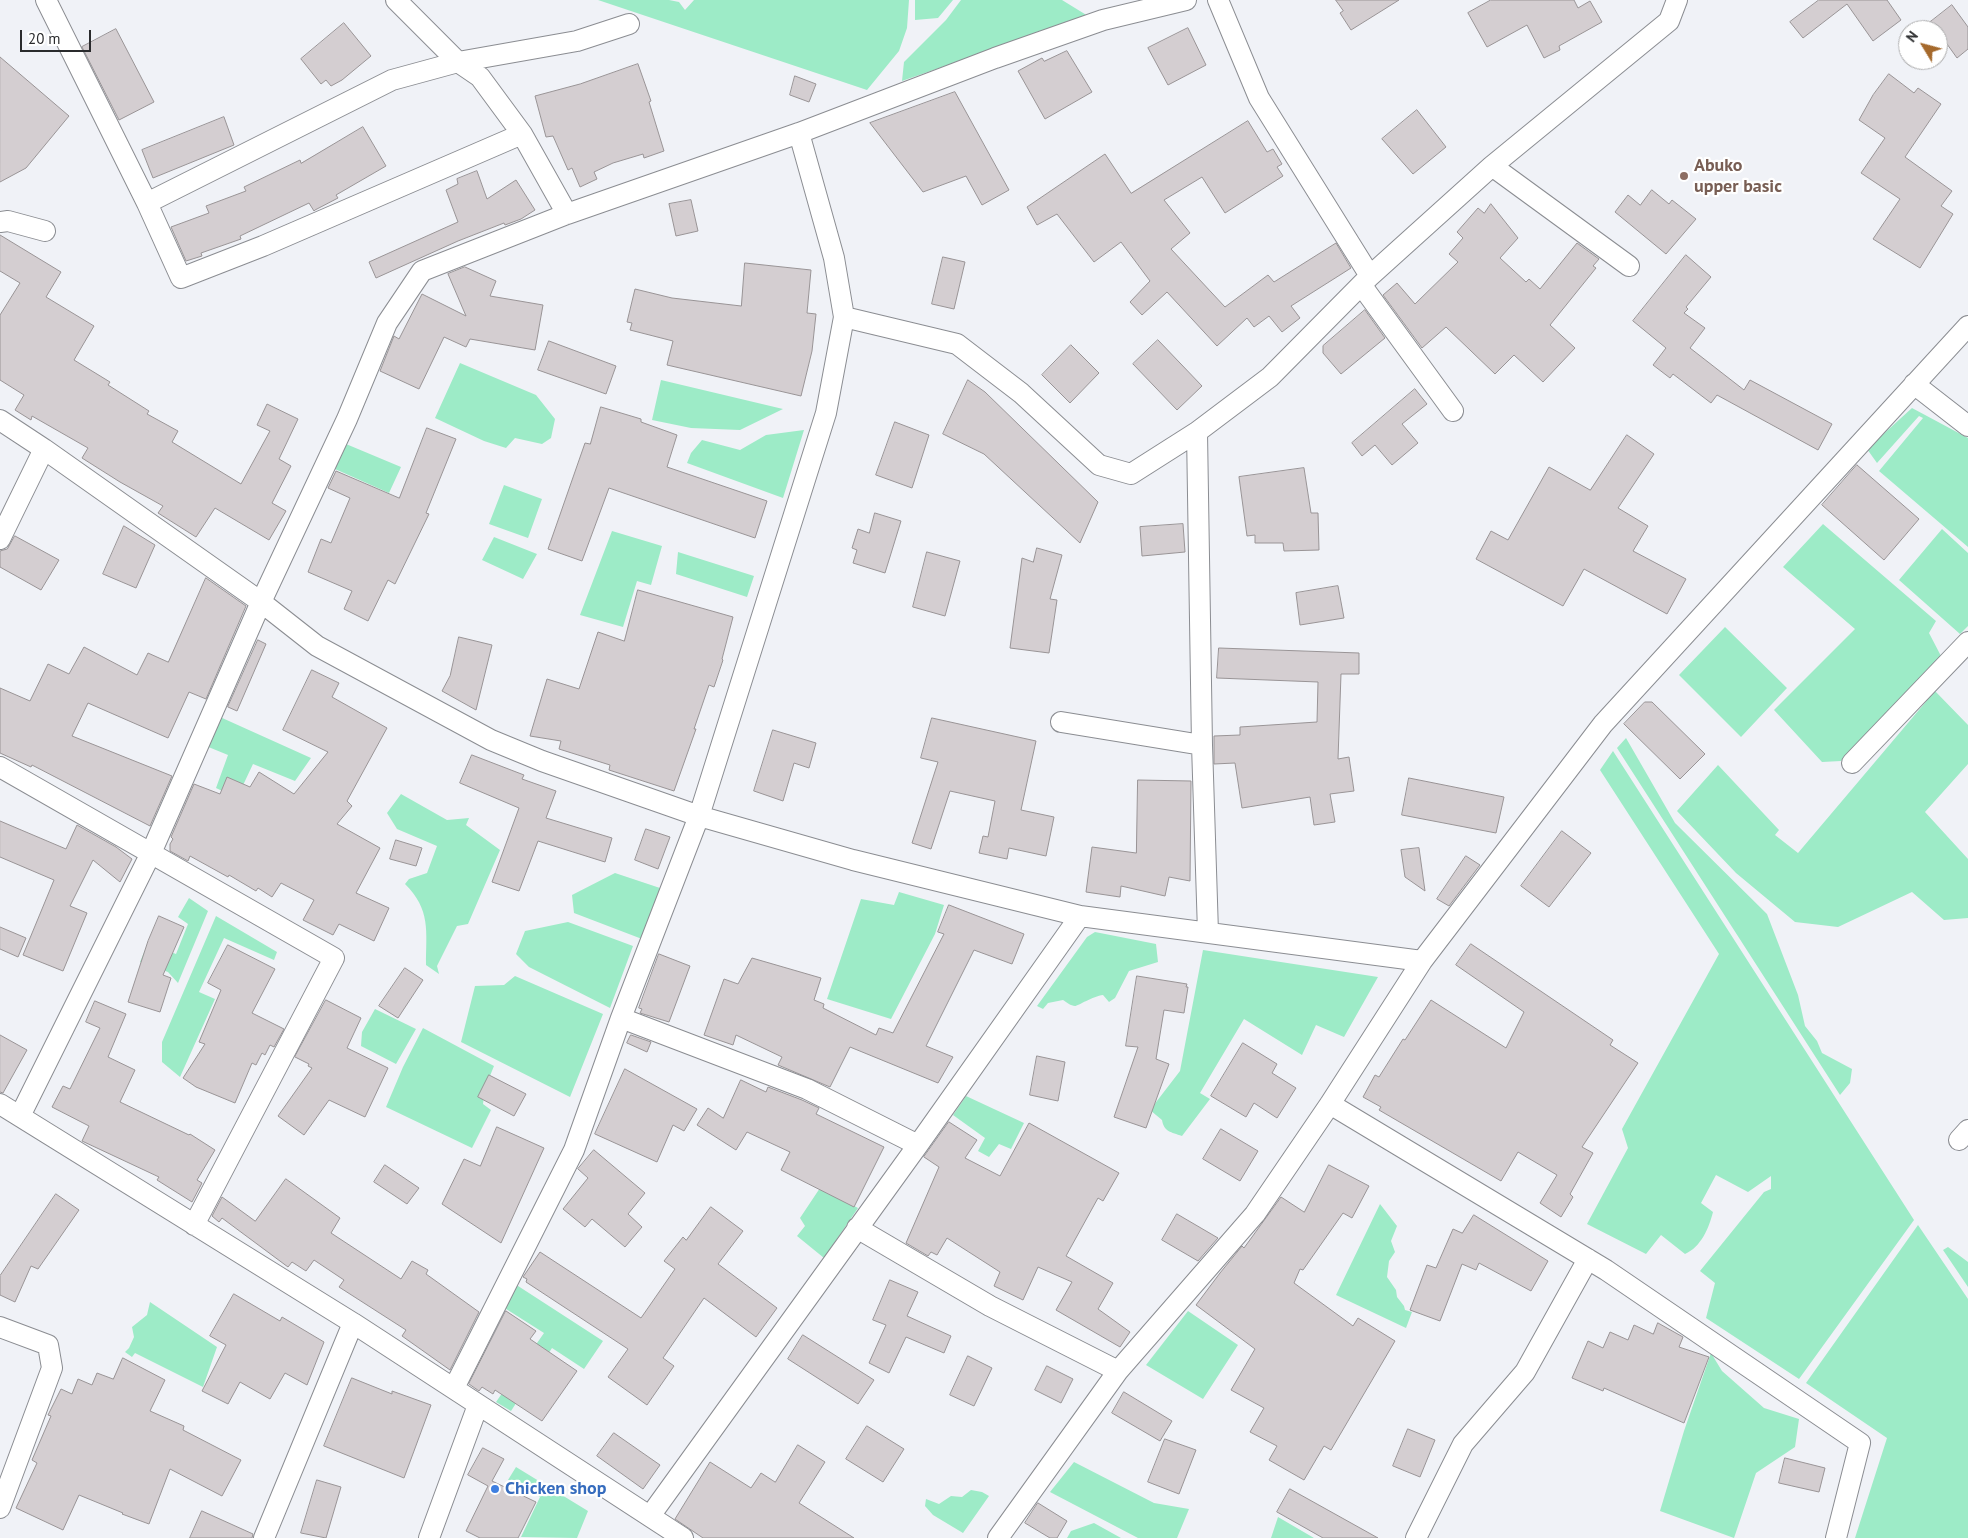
<!DOCTYPE html>
<style>
body{margin:0}
#map{position:relative;width:1968px;height:1538px;overflow:hidden;background:#f0f2f7;font-family:"PT Sans",sans-serif}
canvas{display:block}
.north{position:absolute;left:1898px;top:20px;width:50px;height:50px;box-sizing:border-box;background:#fff;border:1px solid #aaaaab;border-radius:50%;rotate:307deg;font-size:14px;font-weight:700;line-height:20px;text-align:center;color:#2a2b2d}
.north::after{content:'';display:block;margin:auto;width:18px;height:22px;background:#a5692c;clip-path:polygon(50% 0,100% 100%,50% 72%,0 100%)}
.scale{position:absolute;left:20px;top:30px;width:71px;height:22px;box-sizing:border-box;border:2px solid #2a2b2d;border-top:0;padding-left:6px;font-size:15px;line-height:18px;white-space:nowrap;color:#2a2b2d;-webkit-text-stroke:4px #fff;paint-order:stroke}
</style>
<div id="map">
<canvas width="1968" height="1538"></canvas>
<div class="north">N</div>
<div class="scale">20 m</div>
</div>
<script>
const context = document.querySelector('canvas').getContext('2d');
context.lineJoin = 'round';
function paint(path, color) { context.fillStyle = color; context.fill(path, 'evenodd'); }
function strokePath(path, color, width, dash) { context.strokeStyle = color; context.lineWidth = width; context.lineCap = dash ? 'butt' : 'round'; context.setLineDash(dash || []); context.stroke(path); }
function write(font, color, halo, rows, align = 'center') {
  context.font = font + ' "PT Sans",sans-serif'; context.lineWidth = 4.5; context.setLineDash([]); context.textBaseline = 'middle'; context.strokeStyle = halo; context.fillStyle = color; for (const [text, x, y, turn = 0] of rows) {
    context.save(); context.translate(x, y); context.rotate((+turn || 0) * Math.PI / 180); context.textAlign = isNaN(turn) ? turn : align; if (halo) context.strokeText(text, 0, 0); context.fillText(text, 0, 0); context.restore();
  }
}
paint(new Path2D(`
 M598 0H669L679 2 685 10 694 0H909L907 28 899 51 867 90Z
 M915 0H953L938 18 915 20Z
 M961 0H1062L1088 16 902 81 904 62 946 20Z
 M460 363 536 395 555 419 551 438 542 444 515 438 506 448 484 441 435 418Z
 M661 380 783 409 740 430 691 428 652 420Z
 M1912 408 1968 438V547L1879 471 1923 418 1919 416 1877 463 1867 449Z
 M804 430 783 498 687 463 691 453 702 440 740 450 766 435Z
 M346 444 401 467 389 493 335 469Z
 M504 485 542 499 528 538 489 524Z
 M1823 524 1936 621 1929 633 1941 656 1841 761 1822 762 1774 710 1855 629 1783 567Z
 M1942 529 1968 553V626L1960 634 1899 580Z
 M612 531 662 546 651 585 637 581 623 627 580 615Z
 M494 537 537 554 523 579 482 560Z
 M678 552 754 576 747 597 676 574Z
 M1725 627 1787 688 1741 737 1679 675Z
 M1935 691 1968 725V764L1925 812 1968 859V918L1944 920 1912 892 1838 927 1795 922 1736 873 1677 811 1718 765 1779 830 1775 835 1798 853Z
 M220 717 311 758 295 781 253 764 237 798 216 788 228 755 206 746Z
 M1626 738 1675 823 1767 914 1798 995 1805 1026 1817 1041 1822 1053 1852 1069 1850 1083 1840 1095 1617 748Z
 M1613 751 1914 1220 1799 1379 1706 1318 1715 1283 1700 1271 1764 1192 1771 1189V1176L1748 1192 1716 1175 1701 1203 1713 1212C1709 1228 1701 1247 1685 1254L1661 1235 1646 1254 1587 1224 1628 1148 1622 1129 1719 954 1600 770Z
 M401 794 447 820 469 818 466 825 500 850 468 924 457 926 437 966 439 974 426 965C426 931 431 910 405 884L409 879 427 873 437 846 397 829 387 813Z
 M615 873 660 888 642 939 574 913 572 895Z
 M899 892 944 905 935 934 891 1019 827 999 861 899 894 905Z
 M189 898 208 911 178 983 168 972 140 962 148 943 176 954 188 924 178 917Z
 M216 916 277 952 274 960 224 938 199 992 215 999 180 1077 162 1062V1042Z
 M568 922 633 946 610 1008 529 967 516 954 525 931Z
 M1095 932 1156 944 1158 962 1129 971 1115 998 1109 1002 1103 995C1093 996 1078 1006 1075 1006 1071 1006 1066 1002 1063 1000L1048 1003 1043 1009 1037 1006 1087 937Z
 M1203 950 1378 977 1344 1037 1316 1025 1302 1055 1244 1019 1200 1093 1210 1099 1182 1136C1171 1132 1164 1132 1162 1120L1150 1110 1180 1071Z
 M515 976 603 1014 570 1097 461 1042 475 986 504 985Z
 M375 1009 416 1029 396 1064 361 1046 362 1032Z
 M423 1028 494 1066 485 1088 483 1104 491 1110 472 1148 386 1107 403 1067Z
 M966 1096 1024 1123 1011 1149 999 1144 989 1157 978 1151 985 1138 953 1115Z
 M820 1188 858 1208 824 1258 797 1236 805 1226 800 1218Z
 M1380 1204 1397 1226 1391 1241 1395 1252 1389 1261 1387 1277 1396 1290 1397 1297 1404 1306 1405 1310 1412 1312 1406 1328 1336 1295Z
 M1918 1225 1968 1299V1538H1855L1887 1438 1806 1383Z
 M1948 1247 1968 1262V1287L1943 1250Z
 M515 1284 603 1341 584 1369 552 1348 511 1411 496 1402 544 1333 503 1307Z
 M150 1302 217 1347 203 1387 135 1353 132 1357 125 1352 129 1348 134 1337 132 1327 147 1315Z
 M1188 1311 1238 1345 1203 1399 1146 1365Z
 M1711 1353 1722 1371 1764 1408 1799 1419 1795 1447 1756 1473 1734 1538 1660 1511 1684 1431Z
 M1074 1462 1154 1503 1189 1509 1177 1538H1138L1050 1492Z
 M516 1467 588 1511 577 1538 521 1537 540 1497 508 1480Z
 M971 1490 982 1492 989 1496 963 1533 933 1515 925 1506 926 1499 939 1504 951 1496 962 1497Z
 M1278 1517 1314 1538H1271Z
 M1094 1523 1121 1538H1067L1071 1531Z`), '#9debc7');
const building = new Path2D(`
 M1336 0H1399L1351 30 1340 13 1343 11Z
 M1491 0H1574L1578 8 1590 1 1602 22 1559 46 1560 50 1544 58 1527 25 1487 47 1468 13Z
 M1819 0H1887L1901 20 1873 41 1847 4 1803 38 1790 22Z
 M1952 5 1968 27V49L1957 58 1947 44 1938 51V30H1920Z
 M344 23 371 56 342 80 331 86 326 80 321 84 301 59Z
 M1188 28 1206 65 1168 85 1148 48Z
 M116 29 154 102 119 120 82 47Z
 M1067 51 1092 92 1045 119 1018 71 1042 58 1044 61Z
 M0 57 69 116 26 168 0 182Z
 M638 64 651 101 649 102 664 151 644 158 643 154 613 163 594 172 597 179 580 187 572 168 568 170 553 136 546 137 535 96 580 84Z
 M1889 74 1914 93 1918 88 1941 104 1905 157 1952 191 1941 206 1953 214 1920 268 1873 239 1900 199 1861 173 1885 138 1859 120 1873 95Z
 M795 76 816 84 809 102 790 95Z
 M955 92 1009 190 982 205 966 176 923 192 870 123Z
 M1417 110 1446 147 1413 174 1382 139Z
 M224 117 234 145 153 178 142 150Z
 M1248 121 1267 152 1273 149 1282 164 1277 167 1283 176 1225 213 1202 177 1164 200 1190 233 1171 249 1225 307 1268 275 1274 282 1336 243 1351 268 1291 306 1300 318 1282 332 1269 316 1254 327 1247 318 1217 346 1167 292 1142 315 1130 302 1150 281 1121 242 1094 262 1057 214 1037 225 1027 207 1105 154 1131 193Z
 M363 127 386 166 336 195 338 198 315 210 314 211 309 203 240 236 241 239 201 253 202 256 186 261 171 227 209 213 206 206 246 191 244 187 300 160 301 163Z
 M477 171 487 199 516 180 535 210 521 219 505 225 504 223 458 241 376 278 369 262 458 222 446 190 458 184 457 179Z
 M1652 190 1669 204 1672 200 1696 219 1666 254 1615 212 1628 195 1640 205Z
 M691 200 698 231 676 236 669 204Z
 M1491 204 1518 238 1500 258 1526 282 1529 279 1540 289 1577 243 1599 259 1593 266 1596 268 1550 325 1575 348 1543 382 1514 355 1495 374 1446 327 1422 348 1383 295 1397 283 1415 304 1458 262 1449 254 1463 238 1457 232 1478 208 1484 213Z
 M0 235 61 272 46 297 94 326 74 360 110 382 108 385 149 411 147 414 178 431 172 442 241 484 270 431 257 425 267 404 298 419 279 459 291 466 272 503 286 511 269 540 215 508 196 537 158 513 163 506 120 482 82 458 88 448 32 416 31 420 15 410 24 395 0 380V315L20 283 0 271Z
 M1686 255 1711 277 1686 307 1688 309 1684 313 1705 328 1690 348 1744 390 1750 380 1832 424 1818 450 1717 395 1711 403 1673 374 1670 378 1653 365 1666 348 1633 321Z
 M943 257 965 262 954 309 932 304Z
 M745 263 811 270 807 313 816 314 812 351 801 396 667 365 673 341 630 330 632 323 627 322 635 289 672 298 741 306Z
 M465 267 496 281 490 296 543 305 535 350 470 339 466 347 444 337 419 389 380 371 394 336 399 339 422 294 466 316 448 274Z
 M1365 310 1385 338 1341 374 1323 353V346Z
 M1158 340 1202 386 1177 410 1133 364Z
 M549 341 616 366 606 394 538 370Z
 M1071 345 1099 373 1070 403 1042 375Z
 M968 380 985 392 1098 502 1080 543 984 454 943 434Z
 M1415 389 1427 404 1402 424 1418 443 1392 465 1375 445 1362 456 1352 443Z
 M601 407 641 419V422L677 435 667 467 767 501 755 538 609 488 582 561 548 549 585 443 590 444Z
 M895 422 929 435 912 488 876 475Z
 M427 428 456 439 426 513 429 514 395 584 388 580 368 621 344 609 352 591 308 572 321 539 331 543 350 498 328 488 336 471 399 498Z
 M1627 435 1654 454 1618 508 1648 526 1633 551 1686 579 1667 614 1584 569 1563 606 1476 559 1491 531 1508 540 1549 467 1590 490Z
 M1857 465 1919 519 1884 560 1822 505Z
 M1304 468 1311 513H1318L1319 550 1284 551 1283 543H1255V535L1247 536 1239 477Z
 M875 513 901 521 885 573 853 563 857 550 852 548 858 529 869 533Z
 M1183 524 1185 552 1142 556 1140 527Z
 M124 526 155 545 136 588 103 574Z
 M15 536 59 560 41 590 0 567V551L7 549Z
 M1037 548 1062 555 1050 599 1057 600 1049 653 1010 648 1022 558 1033 562Z
 M927 552 960 561 945 616 913 607Z
 M206 578 246 606 206 699 189 692 168 738 88 703 72 736 172 776 150 826 32 765 31 767 0 753V688L30 701 48 664 69 674 84 647 137 675 148 653 168 662Z
 M1338 586 1344 618 1300 625 1296 593Z
 M638 590 733 617 722 659 723 660 714 687 709 685 694 729H696L674 791 609 770 610 765 559 749 561 741 530 736 547 679 579 689 598 632 624 641Z
 M459 637 492 645 476 710 442 691 450 676Z
 M258 640 266 644 237 711 228 707Z
 M1219 648 1359 653V674H1341L1338 759 1349 757 1354 791 1330 794 1335 822 1314 825 1310 797 1242 808 1235 763 1214 764V736L1240 735V727L1317 722 1318 682 1217 678Z
 M312 670 339 683 332 697 387 728 347 801 352 806 337 824 380 848 356 893 389 908 374 941 339 924 333 935 303 920 314 900 281 883 272 897 258 888 256 891 229 875 228 877 190 856 188 861 170 851V844L173 839 171 837 194 784 220 794 227 777 250 787 259 772 294 794 328 752 283 730Z
 M1645 702H1652L1705 754 1680 779 1624 724Z
 M932 718 1036 741 1021 810 1054 817 1046 856 1009 848 1007 859 979 853 983 836 988 837 995 801 950 791 931 849 912 843 938 762 921 758Z
 M773 730 816 743 809 768 794 763 783 801 754 791Z
 M472 755 524 775 522 779 556 791 546 818 612 838 605 862 538 841 519 891 492 882 519 808 460 783Z
 M1409 778 1504 797 1496 833 1402 815Z
 M1138 780 1191 781 1190 881 1169 877 1165 896 1121 886 1120 897 1086 892 1092 847 1136 853Z
 M0 821 66 849 77 825 116 847 132 859 120 882 93 860 70 906 87 913 63 971 23 955 54 880 0 857Z
 M646 829 670 837 658 869 635 860Z
 M1562 831 1591 853 1549 907 1521 886Z
 M396 840 422 848 416 866 390 859Z
 M1419 848 1425 891 1405 877 1401 850Z
 M1466 856 1480 865 1449 906 1437 899Z
 M949 905 1024 934 1012 964 974 950 926 1046 953 1057 938 1083 850 1047 830 1087 778 1065 782 1057 736 1035 733 1045 704 1035 724 979 738 984 752 958 821 978 814 1000 824 1004 823 1008 876 1035 879 1028 893 1033 944 934 938 932Z
 M159 916 184 927 163 975 171 978 160 1012 128 1002 148 941Z
 M0 927 26 938 18 957 0 949Z
 M1471 944 1613 1040 1610 1045 1638 1063 1582 1147 1593 1153 1570 1194 1573 1197 1561 1217 1540 1203 1557 1175 1518 1152 1501 1181 1379 1110 1381 1107 1363 1097 1375 1075 1379 1077 1403 1039 1405 1040 1431 1000 1506 1048 1524 1012 1456 965Z
 M228 945 275 969 252 1013 284 1029 274 1047 270 1045 265 1055 262 1053 256 1065 252 1063 235 1103 196 1087 183 1078 205 1044 199 1042 221 990 208 983Z
 M659 954 690 966 669 1022 640 1013 642 1009 639 1008Z
 M405 968 423 980 398 1018 379 1006Z
 M1137 976 1187 984 1186 987H1188L1184 1013 1164 1010 1156 1059 1169 1064 1146 1128 1114 1117 1138 1047 1126 1046Z
 M326 1000 361 1018 347 1048 388 1068 365 1117 329 1100 304 1135 278 1116 312 1068 308 1066 309 1064 295 1057Z
 M95 1001 126 1014 108 1057 135 1070 120 1102 189 1135 190 1134 215 1150 197 1180 202 1183 192 1202 157 1180 159 1177 82 1141 89 1126 52 1107 63 1086 70 1089 100 1028 86 1022Z
 M0 1035 27 1050 3 1093 0 1092Z
 M631 1035 651 1042 647 1052 627 1043Z
 M1243 1043 1277 1064 1272 1073 1296 1088 1277 1118 1254 1103 1246 1117 1211 1096Z
 M1037 1056 1065 1062 1058 1101 1030 1095Z
 M625 1069 697 1109 684 1131 673 1125 657 1162 595 1134Z
 M489 1075 526 1094 514 1116 478 1097Z
 M741 1080 766 1092 768 1087 802 1100 819 1108 816 1114 884 1147 854 1207 781 1170 790 1152 747 1132 736 1150 697 1125 708 1108 723 1118Z
 M949 1122 977 1140 965 1158 1000 1176 1029 1123 1119 1173 1103 1201 1098 1198 1066 1256 1113 1283 1098 1309 1130 1332 1120 1347 1056 1310 1072 1282 1038 1267 1023 1300 994 1286 1000 1272 947 1238 937 1255 931 1252 928 1256 906 1243 939 1167 924 1157Z
 M497 1127 544 1148 501 1243 442 1204 464 1159 480 1166Z
 M1221 1129 1258 1151 1240 1181 1203 1159Z
 M594 1150 645 1193 628 1214 642 1227 625 1247 592 1219 585 1227 563 1209 588 1178 578 1169Z
 M385 1165 419 1188 407 1204 374 1182Z
 M1329 1165 1369 1186 1352 1218 1343 1213 1303 1270 1300 1269 1294 1283 1353 1326 1358 1318 1395 1341 1331 1450 1324 1446 1304 1480 1269 1460 1277 1446 1250 1432 1264 1408 1231 1390 1255 1349 1196 1305 1220 1273 1242 1246 1244 1248 1281 1197 1304 1212Z
 M286 1179 340 1218 331 1233 401 1279 412 1261 428 1270 426 1274 479 1312 450 1370 402 1336 406 1330 339 1287 344 1280 314 1260 306 1271 292 1262 288 1267 222 1218 219 1222 212 1216 222 1197 255 1221Z
 M56 1194 79 1210 38 1269 31 1266 15 1302 0 1295V1276Z
 M711 1207 743 1231 718 1264 777 1308 756 1337 704 1298 663 1358 674 1366 647 1405 608 1377 628 1349 526 1282 527 1279 523 1277 540 1252 641 1318 675 1269 664 1261 683 1237 686 1240Z
 M1177 1214 1218 1238 1198 1261 1162 1240Z
 M1474 1215 1548 1261 1531 1291 1479 1263 1476 1270 1462 1264 1440 1321 1410 1310 1427 1265 1436 1268 1453 1229 1462 1233Z
 M890 1280 918 1292 907 1316 951 1336 944 1353 906 1337 889 1373 869 1363 886 1325 873 1320Z
 M234 1294 280 1321 282 1317 324 1342 307 1385 285 1373 270 1399 240 1382 228 1404 202 1391 226 1345 210 1336Z
 M506 1311 536 1331 530 1339 577 1371 542 1421 495 1390 493 1394 482 1387 479 1391 469 1384Z
 M1658 1323 1683 1337 1679 1347 1709 1357 1684 1423 1604 1388 1603 1391 1572 1378 1588 1341 1603 1348 1610 1332 1628 1340 1634 1325 1653 1334Z
 M803 1335 874 1380 858 1404 788 1359Z
 M968 1356 992 1368 974 1406 950 1395Z
 M123 1358 165 1380 150 1411 184 1426 183 1430 241 1460 222 1496 170 1469 149 1524 122 1514 123 1513 79 1495 63 1530 16 1508 37 1463 32 1460 51 1416 48 1415 61 1389 72 1394 78 1379 92 1385 97 1373 113 1379Z
 M1047 1366 1073 1379 1061 1403 1035 1390Z
 M352 1378 392 1394V1391L431 1405 404 1478 324 1446Z
 M1124 1392 1172 1421 1160 1441 1112 1413Z
 M867 1426 904 1449 883 1482 846 1459Z
 M1408 1429 1435 1440 1420 1477 1393 1466Z
 M614 1433 660 1465 643 1489 597 1456Z
 M1165 1439 1196 1450 1179 1494 1148 1482Z
 M798 1445 825 1462 799 1503 854 1538H703L675 1519 710 1462 751 1488 761 1473 775 1482Z
 M483 1448 504 1459 492 1481 536 1502 518 1538H480L466 1531 488 1486 468 1475Z
 M1785 1458 1825 1468 1819 1492 1779 1483Z
 M317 1480 341 1487 326 1538 301 1533Z
 M1290 1489 1378 1538H1323L1277 1512Z
 M1038 1503 1067 1521 1057 1538H1050L1025 1523Z
 M202 1511 253 1534 252 1538H190Z`);
paint(building, '#d4ced1');
strokePath(building, '#999496', 1);
const minor = new Path2D(`
 M46 0 147 203 392 80 458 62 396 0
 M1218 0 1259 98 1370 276
 M1492 166 1629 266
 M147 203 181 278 263 246 522 134
 M567 214 522 134 480 77 458 62 577 41 629 24
 M0 222 8 221 45 231
 M1362 286 1453 411
 M844 317 957 344 1021 393 1099 465 1131 474 1197 432 1202 745 1208 932
 M1914 384 1968 426
 M0 420 44 449 261 602 317 646 491 740 542 761 699 816 853 860 1080 916 1422 961
 M1197 432 1270 377 1370 276 1492 166 1669 21 1677 0
 M0 539 44 449
 M1061 722 1202 745
 M1852 763 1968 642
 M0 767 334 958 194 1225
 M621 1018 807 1089 918 1145
 M0 1104 353 1323 683 1538
 M1330 1104 1606 1270 1860 1443 1836 1538
 M20 1116 151 853 261 602 347 419 387 323 422 271 567 214 799 133 995 58 1103 20 1186 0
 M1959 1140 1968 1130
 M857 1228 990 1306 1118 1371
 M0 1327 48 1345 52 1368 0 1508
 M454 1388 574 1150 621 1018 699 816 826 413 844 317 834 258 799 133
 M650 1516 918 1145 1080 916
 M264 1538 353 1323
 M429 1538 478 1405
 M998 1538 1118 1371 1255 1214 1330 1104 1422 961 1603 724 1968 326
 M1416 1538 1463 1444 1525 1372 1588 1259`);
strokePath(minor, '#8b8d92', 22);
strokePath(minor, '#fff', 20);
for (const [x, y, r, color] of [
 [1684,176,5,"#8d6e63"],
 [495,1489,5,"#3f7fe0"]
]) { const dot = new Path2D(); dot.arc(x, y, r, 0, 2 * Math.PI); context.fillStyle = color; context.fill(dot); strokePath(dot, '#fff', 2); }
write('bold 18px', '#785e54', '#fff', [
 ["Abuko",1694,166],
 ["upper basic",1694,187]
], 'left');
write('bold 18px', '#366cbe', '#fff', [
 ["Chicken shop",505,1489]
], 'left');
</script>
